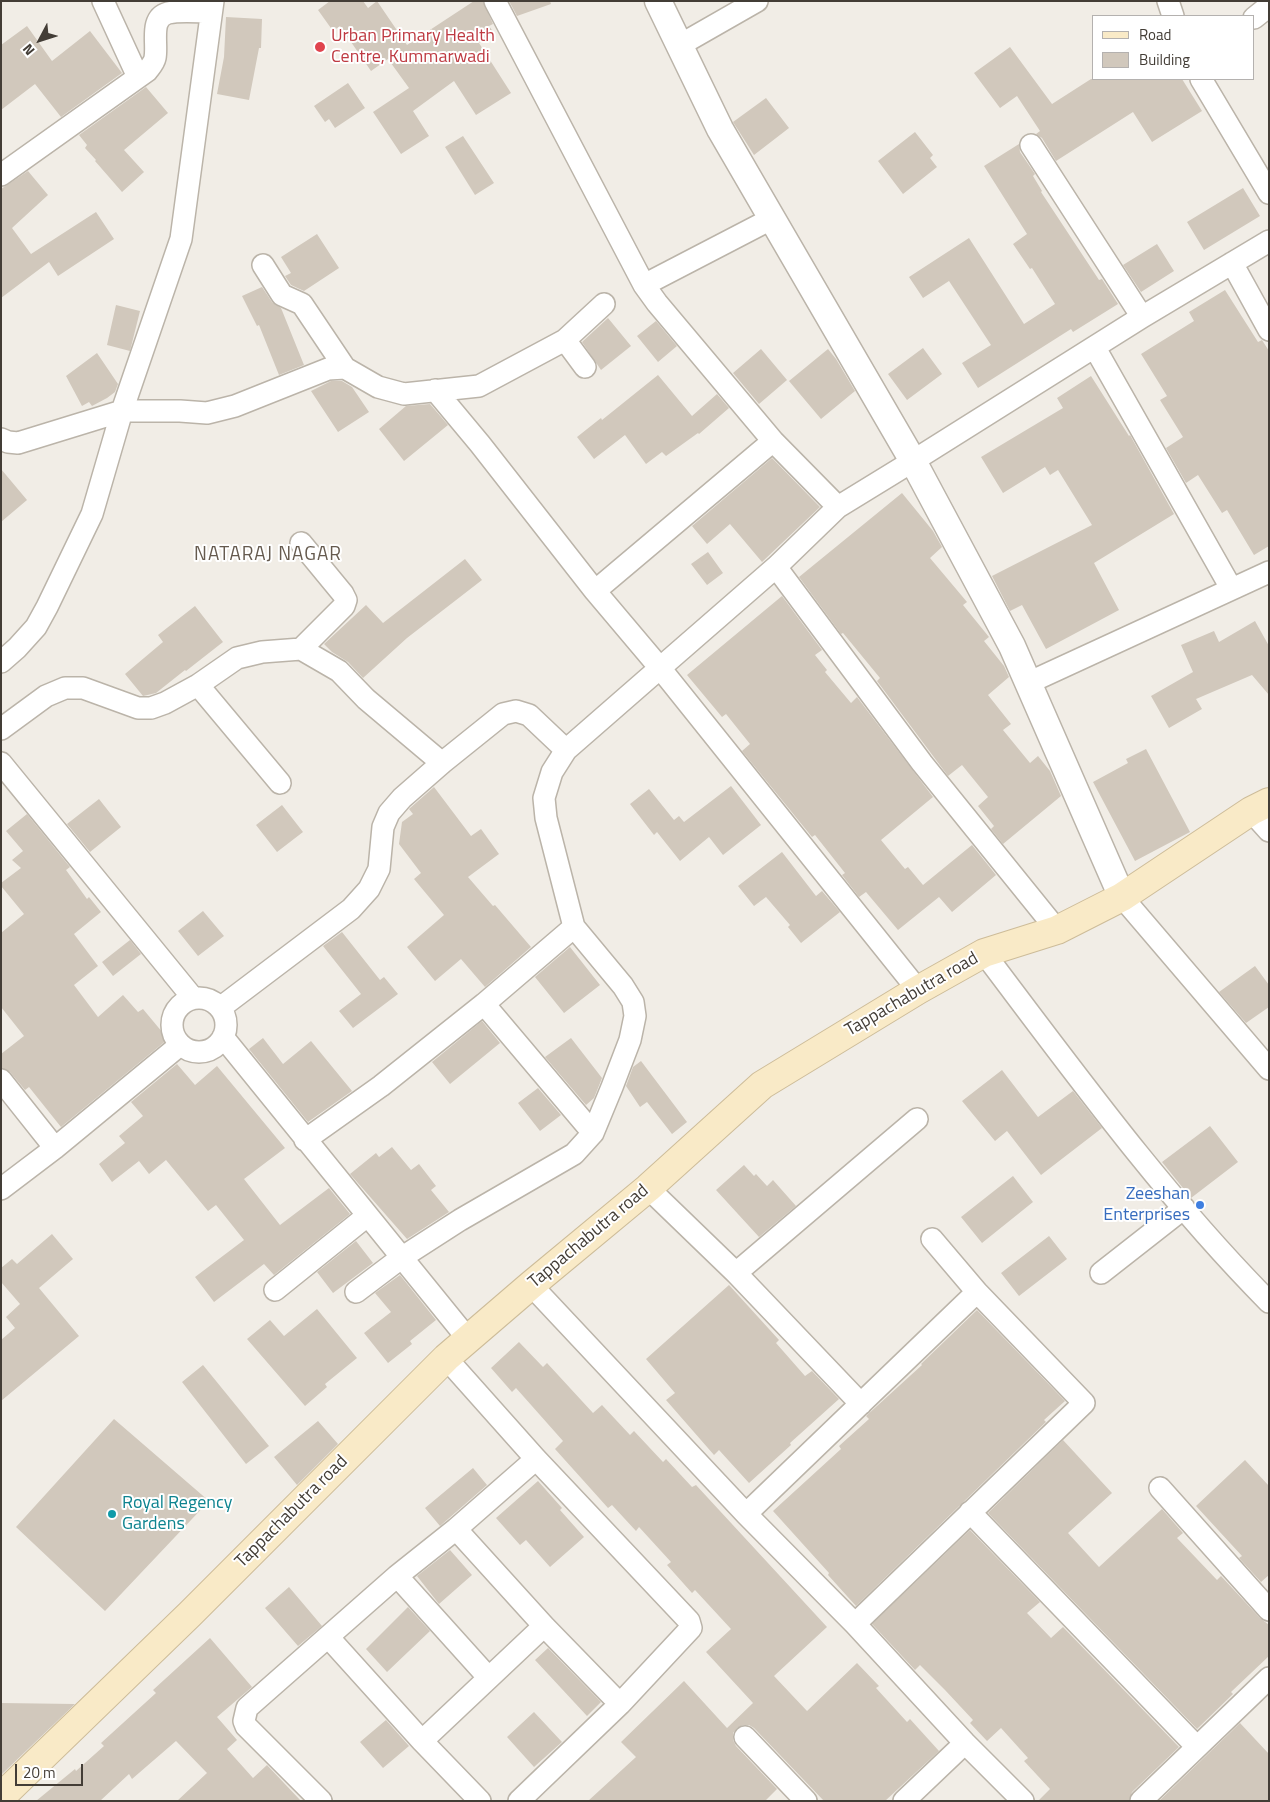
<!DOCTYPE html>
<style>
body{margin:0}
#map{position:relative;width:1270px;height:1802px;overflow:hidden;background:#f1ede6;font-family:"Titillium Web",sans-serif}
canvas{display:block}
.frame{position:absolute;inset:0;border:2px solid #433d36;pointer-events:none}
.legend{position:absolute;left:1092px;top:15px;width:162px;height:65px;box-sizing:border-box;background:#fff;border:1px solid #b4b1af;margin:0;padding:6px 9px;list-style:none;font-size:15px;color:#433d36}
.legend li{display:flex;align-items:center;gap:10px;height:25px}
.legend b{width:25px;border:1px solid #b4b1af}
.north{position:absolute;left:15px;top:15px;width:50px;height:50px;-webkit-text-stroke:4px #fff;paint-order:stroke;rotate:230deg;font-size:14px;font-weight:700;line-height:20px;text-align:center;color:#433d36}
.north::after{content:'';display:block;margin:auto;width:18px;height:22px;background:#433d36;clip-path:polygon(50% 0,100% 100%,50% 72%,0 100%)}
.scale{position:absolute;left:15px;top:1764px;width:68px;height:22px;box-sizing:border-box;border:2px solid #433d36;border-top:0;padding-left:6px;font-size:15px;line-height:18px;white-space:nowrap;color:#433d36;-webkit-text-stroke:4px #fff;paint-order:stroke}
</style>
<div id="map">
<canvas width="1270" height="1802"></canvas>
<div class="frame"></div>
<ul class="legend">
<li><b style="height:6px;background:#f9eac7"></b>Road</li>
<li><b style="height:14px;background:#d1c8bc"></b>Building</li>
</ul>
<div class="north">N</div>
<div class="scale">20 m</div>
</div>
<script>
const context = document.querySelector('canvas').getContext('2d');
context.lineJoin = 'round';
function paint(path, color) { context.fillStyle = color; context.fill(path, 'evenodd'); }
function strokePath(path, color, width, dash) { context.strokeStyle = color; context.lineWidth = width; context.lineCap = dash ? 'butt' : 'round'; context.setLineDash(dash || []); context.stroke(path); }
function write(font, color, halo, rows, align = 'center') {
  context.font = font + ' "Titillium Web",sans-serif'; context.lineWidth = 4; context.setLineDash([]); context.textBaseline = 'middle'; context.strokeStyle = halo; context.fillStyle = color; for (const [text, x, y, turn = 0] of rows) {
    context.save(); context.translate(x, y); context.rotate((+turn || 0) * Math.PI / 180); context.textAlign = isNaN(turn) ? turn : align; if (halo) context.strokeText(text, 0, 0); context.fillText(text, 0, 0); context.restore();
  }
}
paint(new Path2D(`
 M330 1H363L368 8 377 1 407 45 474 1H483L493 24 489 26 494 33 479 43 511 93 476 115 454 81 413 111 429 136 401 154 373 112 409 88 388 59 371 71 340 26 333 31 318 10Z
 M509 1H550L551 4 517 16Z
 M226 17 262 19 261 48H259L249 100 217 94 224 57Z
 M27 26 52 61 90 31 122 73 61 117 35 84 1 110V45Z
 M1010 47 1052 104 1091 79H1182L1202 111 1152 142 1133 112 1056 161 1042 138 1036 134 1040 131 1017 96 1000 108 974 73Z
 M348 83 365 108 335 128 329 119 325 122 314 106Z
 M146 87 168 113 124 150 144 172 122 192 95 161 96 160 85 148 87 145 79 135Z
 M766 98 789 128 754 155 733 122Z
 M915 132 933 155 930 158 937 167 903 194 878 161Z
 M463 136 494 183 475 195 445 147Z
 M1019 144 1020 152 1035 174 1033 176 1042 191 1041 192 1099 280 1102 279 1118 304 1073 332 1071 329 978 388 962 363 991 345 949 281 923 298 909 277 969 238 1024 324 1055 304 1032 268 1030 269 1013 244 1027 234 984 166Z
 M28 171 48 195 12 228 31 254 96 212 114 239 58 276 49 262 1 298V189Z
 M1243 188 1260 216 1204 250 1187 222Z
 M317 234 339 268 304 291 291 285 285 276 291 273 281 257Z
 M1157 244 1174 271 1141 292 1123 265Z
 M262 287 272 302 281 308 304 365 279 375 259 325 257 326 242 296Z
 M1225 290 1258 342 1262 340 1269 351V546L1254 555 1227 510 1222 513 1198 475 1186 483 1166 448 1183 437 1160 400 1167 396 1141 354 1194 321 1189 312Z
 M116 305 140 311 130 351 107 345Z
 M608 318 631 346 601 370 582 342Z
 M656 321 677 346 658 362 637 336Z
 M923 348 942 374 907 400 888 374Z
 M761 349 787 380 759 404 733 373Z
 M828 349 836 359 855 391 821 419 789 381Z
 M97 353 118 384 115 392 107 398 92 406 89 402 82 406 66 376Z
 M658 375 692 416 717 394 729 408 699 434 698 433 666 456 662 452 646 464 625 435 594 459 577 437 601 418 602 420Z
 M1091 376 1129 436 1130 435 1174 514 1094 563 1119 610 1046 649 1022 605 1010 611 992 576 1092 525 1058 470 1050 475 1045 467 1003 493 981 457 1063 408 1057 398Z
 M331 381H342L352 387 369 412 338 432 311 391Z
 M430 404 448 425 404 461 379 429 406 406Z
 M772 458 820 507 762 562 730 524 707 544 692 526Z
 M1 469 27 500 1 522Z
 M902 493 933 531 942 547 930 558 967 602 963 605 989 637 984 641 1004 666 1009 677 988 695 1011 724 1003 730 1030 763 1038 756 1050 771 1061 796 1003 844 991 829 994 826 978 806 988 797 962 765 948 776 877 681 880 678 843 633 841 634 799 577Z
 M708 552 723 573 707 585 691 564Z
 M465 559 482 580 407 638 363 678 348 662 332 652 324 644 366 605 383 623Z
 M782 596 822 650 815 655 827 670 825 672 851 703 857 697 933 797 881 840 905 869 908 867 923 885 972 845 996 875 952 912 939 897 898 930 866 892 859 897 842 875 845 873 815 835 812 837 742 751 750 744 726 714 722 717 687 675Z
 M195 606 223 642 186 671 185 670 156 693 143 696 125 674 163 642 158 635Z
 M1255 621 1269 646V695L1252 675 1196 699 1202 709 1169 728 1151 696 1193 672 1181 645 1214 631 1219 642Z
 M1146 749 1190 832 1135 861 1093 782 1128 763 1126 759Z
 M731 786 761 825 723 855 709 837 680 861 657 832 654 835 630 804 649 789 674 820 679 816 684 822Z
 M434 787 471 836 481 829 499 854 468 877 493 906 495 905 531 947 485 987 461 959 435 981 407 947 444 915 414 879 421 873 399 844 402 822 413 814 409 809Z
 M99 799 121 827 90 852 67 824Z
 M282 805 303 832 277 852 256 825Z
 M27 814 70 867 66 870 87 899 89 897 101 912 74 934 98 966 74 985 98 1017 123 995 138 1012 143 1009 168 1039 61 1127 29 1087 25 1090 10 1072 1 1068V1054L24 1036 1 1007V933L24 914 1 886V883L21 868 12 860 23 851 6 831Z
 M782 852 816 896 822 891 840 912 801 943 788 927 790 925 766 897 754 906 738 886Z
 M203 911 224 936 198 956 178 931Z
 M342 932 380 980 384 977 398 994 353 1028 339 1011 361 994 323 946Z
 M130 940 141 954 113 976 102 962Z
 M570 947 600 985 564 1013 535 977Z
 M1255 966 1269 985V1007L1246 1023 1219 992Z
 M482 1021 500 1043 450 1084 432 1062Z
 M263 1038 283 1064 311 1041 352 1091 308 1122 249 1049Z
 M571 1038 602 1078 594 1098 586 1105 545 1057Z
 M641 1061 687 1122 672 1134 647 1102 640 1107 626 1086 633 1067Z
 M177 1064 195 1085 217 1066 285 1148 244 1179 280 1225 329 1188 350 1214 274 1275 264 1264 214 1302 195 1277 244 1240 216 1205 208 1211 166 1160 149 1174 139 1161 112 1182 99 1164 125 1143 119 1136 143 1116 131 1102Z
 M1002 1070 1038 1117 1073 1091 1102 1128 1041 1175 1007 1131 995 1141 962 1101Z
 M538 1088 561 1115 540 1131 518 1103Z
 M1210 1126 1238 1162 1191 1198 1162 1162Z
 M392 1147 411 1170 419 1164 436 1186 431 1190 449 1212 407 1239 350 1174 376 1153 379 1157Z
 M744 1165 754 1176 756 1174 767 1186 773 1180 796 1206 759 1237 716 1190Z
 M1013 1176 1033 1202 982 1243 961 1217Z
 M52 1234 73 1259 39 1288 79 1336 1 1401V1340L15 1328 6 1317 20 1304 1 1282V1268L12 1259 17 1264Z
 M1049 1236 1067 1259 1019 1296 1001 1273Z
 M356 1241 373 1263 333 1293 317 1272Z
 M400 1275 436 1320 410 1341 412 1344 388 1363 364 1333 391 1312 375 1293Z
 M729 1285 779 1340 776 1343 805 1376 812 1371 839 1399 790 1443 791 1445 749 1483 719 1450 714 1455 666 1400 675 1393 646 1359Z
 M317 1309 357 1358 325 1384 327 1387 305 1406 247 1339 270 1320 284 1336Z
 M977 1310 1065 1401 1044 1420 1046 1422 856 1606 828 1575 829 1573 773 1511 841 1449 839 1446 869 1419 866 1416 922 1365 921 1364Z
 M519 1342 543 1367 547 1363 593 1413 602 1405 630 1435 634 1431 663 1462 666 1459 692 1487 696 1485 827 1627 774 1676 807 1711 857 1663 879 1686 876 1688 907 1722 910 1719 939 1751 885 1801H824L754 1728 749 1725H743L737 1728 733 1733V1740L736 1746 777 1789 765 1801H588L636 1757 621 1742 684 1681 727 1728 753 1703 706 1652 731 1629 695 1590 692 1593 667 1565 671 1562 639 1527 636 1531 612 1505 608 1508 582 1479 555 1449 563 1441 516 1388 512 1392 491 1368Z
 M203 1365 269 1446 246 1464 182 1382Z
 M114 1419 209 1501 105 1611 16 1527Z
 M318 1421 338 1444 297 1485 274 1457Z
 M1063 1440 1112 1493 1068 1533 1099 1567 1162 1509 1183 1533 1177 1538 1217 1580 1221 1576 1260 1618 1269 1625V1656L1231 1692 1233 1694 1197 1729 988 1513Z
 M1245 1460 1269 1486V1575L1261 1582 1239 1558 1242 1556 1196 1506Z
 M473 1468 487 1485 440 1526 425 1508Z
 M538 1481 562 1508 560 1510 584 1537 550 1567 526 1540 520 1545 496 1518Z
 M970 1530 1040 1602 1027 1613 1051 1638 1063 1627 1179 1747 1132 1792 1129 1801H1038L1050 1789 1024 1761 1028 1758 1001 1728 987 1741 970 1723 973 1720 945 1690 920 1665 915 1670 872 1624Z
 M450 1550 472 1575 439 1604 417 1576Z
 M289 1587 322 1626 298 1646 265 1608Z
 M408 1607 430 1631 387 1672 366 1649Z
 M210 1638 252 1687 217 1717 237 1740 227 1749 253 1778 267 1765 301 1801H177L207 1773 176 1741 132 1779 129 1774 100 1801H36L75 1769 76 1771 104 1746 101 1743 156 1693 153 1690Z
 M548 1648 601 1702 587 1716 535 1660Z
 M1 1703 75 1704 1 1775Z
 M534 1712 562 1742 534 1767 507 1737Z
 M386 1720 409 1746 383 1768 360 1742Z
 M1240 1723 1269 1754V1801H1159Z`), '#d1c8bc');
const minor = new Path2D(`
 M103 1 138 77
 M495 1 644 285 657 303 773 441 838 507
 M1168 1 1173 16
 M1254 18 1269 6
 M680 45 757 1
 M1201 79 1269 193
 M1031 145 1142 317
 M1 175 147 71C150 67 154 63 155 58 158 44 149 18 168 13 179 10 198 12 211 12
 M1232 263 1269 330
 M263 265 282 295 302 304 345 368 378 387 404 394 479 386 565 340 585 367
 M644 285 773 218
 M565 340 604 304
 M1095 348 1231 588
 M435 390 480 444 595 591
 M1 439 8 442 18 443 122 411H180L207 413 235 406 328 369 345 368
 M776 567 922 763 1057 930
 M301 649 344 606 346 600 343 594 301 543
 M1 662 17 648 36 627 47 607 92 514 122 411 181 239 213 1
 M1028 683 1269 572
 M198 685 280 783
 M1 729 46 696 65 688H83L138 708H151L165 703 198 685 237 658 262 652 301 649 339 671 366 699 442 763
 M1 763 193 998
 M1251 811 1269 831
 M1122 897 1269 1069
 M984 953C1074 1072 1164 1196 1269 1302
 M918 990 660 668 776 567 838 507 913 461 1142 317 1269 241
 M172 1025a27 27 0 1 1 54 0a27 27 0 1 1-54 0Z
 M484 1004 593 1133
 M220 1008 351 909 369 889 379 869 383 827 389 813 402 798 442 763 503 714 516 711 529 715 566 750 660 668 595 591 773 441
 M223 1037 468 1339
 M1 1080 55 1148
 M305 1140 381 1086 484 1004 574 927
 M648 1188 736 1273
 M1 1189 55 1148 180 1045
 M1101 1273 1184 1208
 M531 1285 746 1514 855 1624 965 1743 1023 1801
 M275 1290 367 1216
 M356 1292 401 1258 460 1220 574 1154 593 1133 612 1087 630 1040 635 1016 633 1002 623 986 574 927 546 818 544 798 552 772 566 750
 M446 1358 536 1459 689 1621 691 1628 620 1704 519 1801
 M861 1404 736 1273 917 1119
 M1160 1488 1269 1610
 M970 1512 1197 1747
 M746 1514 977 1292
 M397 1576 488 1677
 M855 1624 1084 1403 977 1292 932 1239
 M544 1626 620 1704
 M329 1638 422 1741 480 1801
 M745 1737 806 1801
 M422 1741 544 1626 456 1529
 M321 1801 246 1726 244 1721 247 1708 397 1576 456 1529 536 1459
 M904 1801 965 1743
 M1141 1801 1269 1678`);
const tertiary = new Path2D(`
 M658 1 720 129 913 461 1012 646 1122 897`);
const secondary = new Path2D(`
 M1 1797 190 1614 446 1358 531 1285 648 1188 762 1085 918 990 984 953 1057 930 1122 897 1251 811 1269 802`);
strokePath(minor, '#bbb4a9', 24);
strokePath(tertiary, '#bbb4a9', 29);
strokePath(secondary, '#cdbc99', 30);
strokePath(minor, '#fff', 21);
strokePath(tertiary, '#fff', 26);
strokePath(secondary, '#f9eac7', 28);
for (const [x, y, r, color] of [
 [320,47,6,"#e0444e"],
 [1200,1205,5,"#3f7fe0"],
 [112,1514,5,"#0f9aa8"]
]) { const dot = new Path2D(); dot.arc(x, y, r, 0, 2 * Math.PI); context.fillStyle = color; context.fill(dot); strokePath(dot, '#fff', 2); }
write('18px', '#be3a42', '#fff', [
 ["Urban Primary Health",331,37],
 ["Centre, Kummarwadi",331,58]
], 'left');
write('18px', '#433d36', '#fff', [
 ["Tappachabutra road",912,995,-30],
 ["Tappachabutra road",589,1237,-40],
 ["Tappachabutra road",292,1512,-45]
]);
write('18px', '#366cbe', '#fff', [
 ["Zeeshan",1190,1195],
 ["Enterprises",1190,1216]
], 'right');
write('18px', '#0d838f', '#fff', [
 ["Royal Regency",122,1504],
 ["Gardens",122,1525]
], 'left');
context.letterSpacing = '1px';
write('19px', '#655a4e', '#fff', [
 ["NATARAJ NAGAR",268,555]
]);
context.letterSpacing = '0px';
</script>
